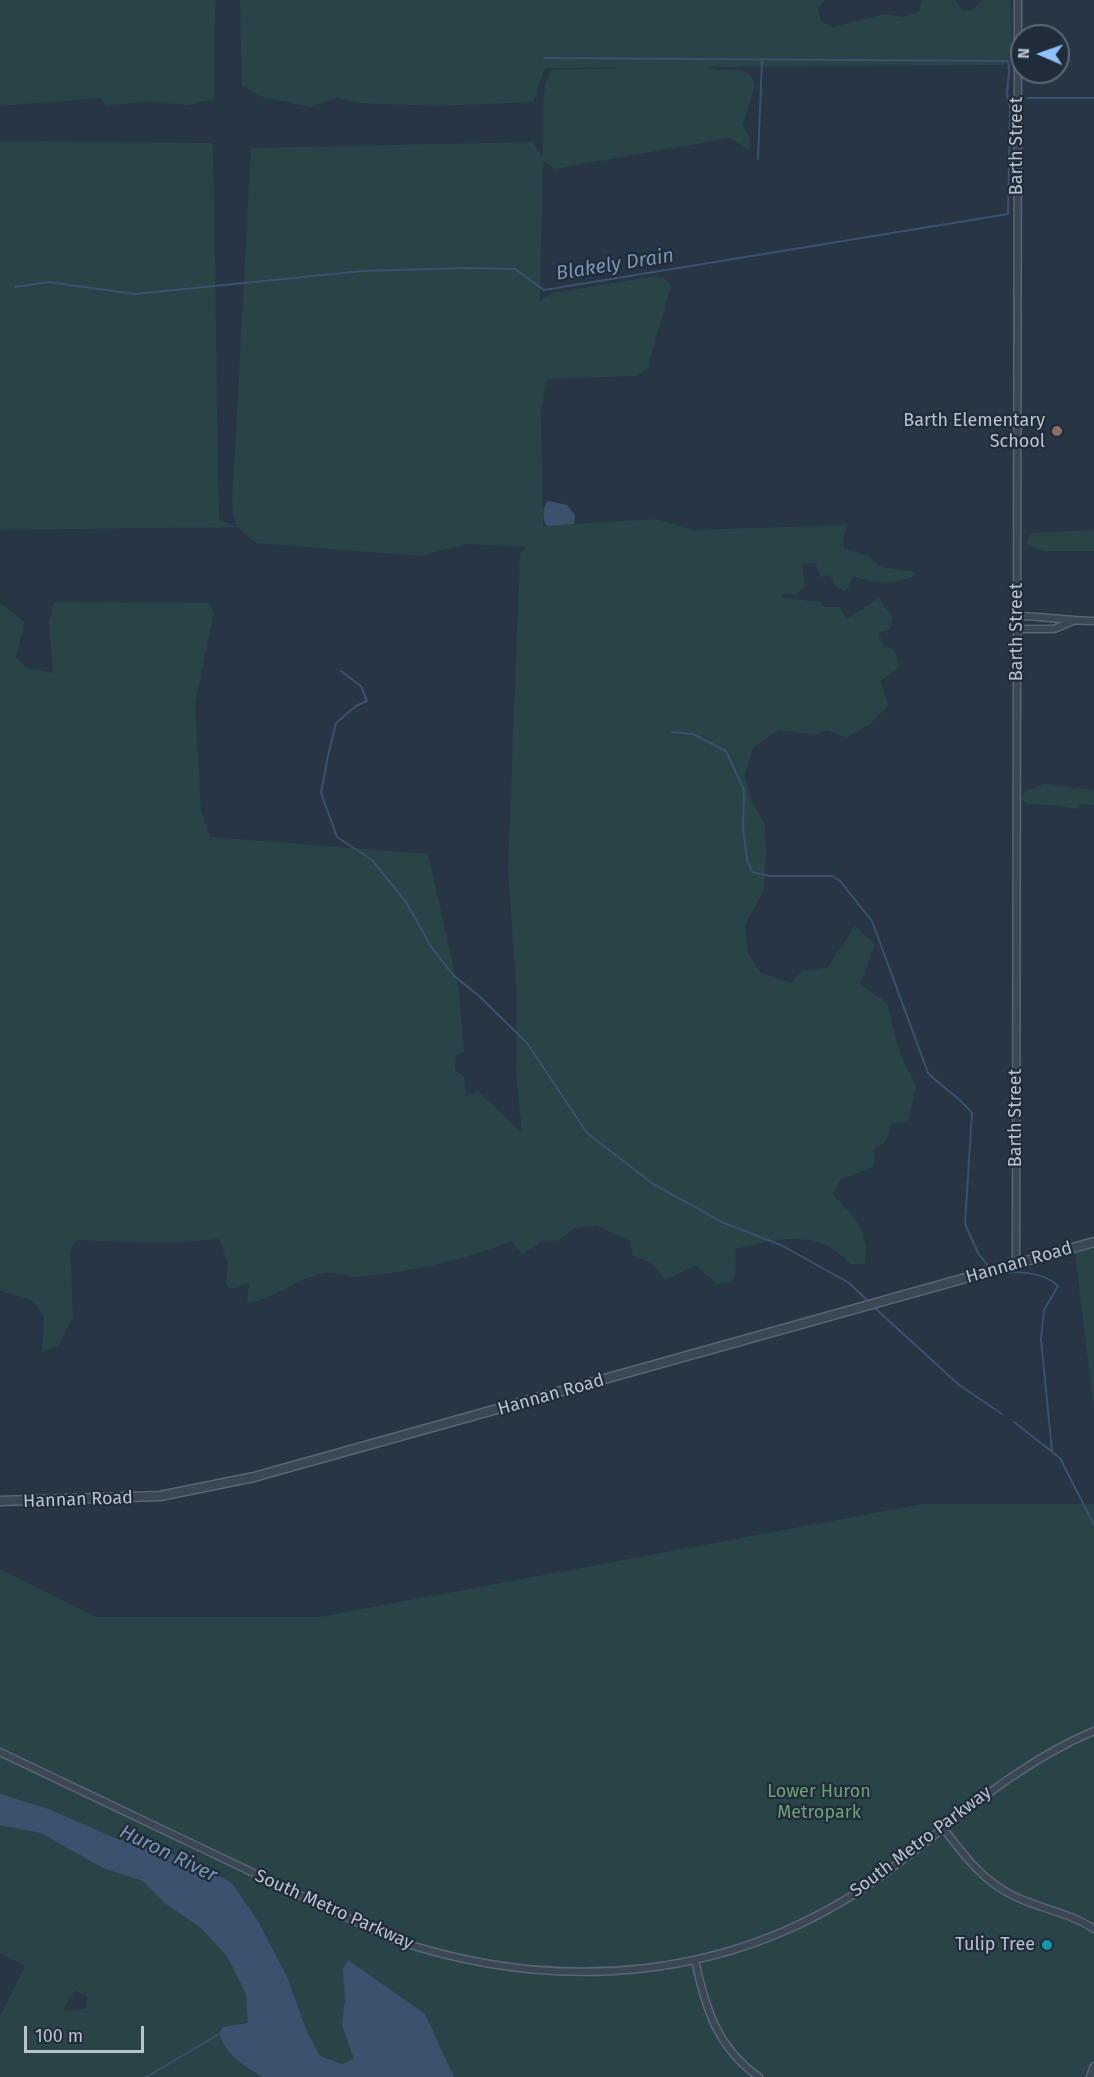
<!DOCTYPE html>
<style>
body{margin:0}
#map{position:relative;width:1094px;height:2077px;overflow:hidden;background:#273545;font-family:"Fira Sans",sans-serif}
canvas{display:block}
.north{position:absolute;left:1010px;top:24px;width:60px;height:60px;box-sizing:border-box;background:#202c3a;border:2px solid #5d6875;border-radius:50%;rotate:272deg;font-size:16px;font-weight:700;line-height:24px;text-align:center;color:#b9c2ce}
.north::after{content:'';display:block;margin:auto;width:21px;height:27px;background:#90c0fc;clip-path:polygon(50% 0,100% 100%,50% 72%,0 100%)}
.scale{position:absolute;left:24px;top:2026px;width:120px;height:27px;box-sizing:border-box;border:3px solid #b9c2ce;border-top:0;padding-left:8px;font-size:18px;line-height:21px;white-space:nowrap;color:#b9c2ce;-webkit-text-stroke:4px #202c3a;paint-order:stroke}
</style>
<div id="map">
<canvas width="1094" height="2077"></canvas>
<div class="north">N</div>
<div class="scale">100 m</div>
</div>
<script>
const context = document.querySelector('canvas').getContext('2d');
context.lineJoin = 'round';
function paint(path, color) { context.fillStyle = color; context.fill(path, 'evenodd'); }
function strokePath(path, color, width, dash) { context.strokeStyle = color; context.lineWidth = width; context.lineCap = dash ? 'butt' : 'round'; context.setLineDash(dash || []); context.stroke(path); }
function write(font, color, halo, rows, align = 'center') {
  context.font = font + ' "Fira Sans",sans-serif'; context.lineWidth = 4.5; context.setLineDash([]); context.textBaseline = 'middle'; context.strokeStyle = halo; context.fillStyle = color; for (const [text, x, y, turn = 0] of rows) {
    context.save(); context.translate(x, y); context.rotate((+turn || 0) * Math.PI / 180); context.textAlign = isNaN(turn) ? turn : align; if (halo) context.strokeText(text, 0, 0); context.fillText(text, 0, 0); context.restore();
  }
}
paint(new Path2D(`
 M0 0H215L214 99 187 105 150 101 106 106 102 98 0 106Z
 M240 0H839H825L818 9 821 22 833 27 884 14 903 17 919 12 922 0H955L963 11 974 9 982 0H1011L1012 55 1004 65 709 67C724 76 749 60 755 85L743 125 750 139 749 150 730 138 554 169 543 160 540 301 552 293 656 276 664 278 671 286 647 370 636 376 547 379 541 411 543 526 656 519 694 530 847 525 843 539 844 548 868 556 881 567 915 572 914 576C893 585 875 584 854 576L846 591 836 587 830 575 821 577 815 563 802 564 805 587 795 595 784 593 781 598 821 602 825 607H840L847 619 879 598 892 617 890 630 878 632 884 646 895 650 899 667 881 681 888 706 869 725 846 738 827 730 814 735 779 730 753 748 745 775 750 798 765 824 766 851 764 890 745 925 748 953 761 973 791 983 802 971 827 968 855 926 875 944 860 984 887 1003 900 1054 916 1085 909 1120 892 1124 885 1142 875 1148 874 1167 841 1179 833 1194C853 1217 871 1230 865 1264H850C815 1226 779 1240 735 1249L736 1271 732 1282 717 1284 695 1265 666 1280 652 1263 633 1256 630 1241 595 1225 573 1229 558 1241 541 1242 522 1254 511 1241C471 1259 400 1274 355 1277 346 1277 337 1272 328 1273 298 1276 276 1300 247 1303L249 1283 230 1289 226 1283 228 1264 219 1238C172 1247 123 1241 76 1240L70 1251 73 1316 59 1345 42 1352 44 1316 32 1300 0 1291V603L25 622 16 657 26 668 53 673 49 622 54 602 209 603 214 613 195 703 201 811 211 837 428 854 459 991 464 1052 455 1056V1070L464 1076 466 1097 478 1091 522 1133 516 1074 517 1000 508 869 520 554 526 547 467 544 420 556 256 543 237 527 0 530V141L213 143 219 519 236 527 232 506 251 148 533 142 542 157C545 135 538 85 552 70L633 68H545L533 102 437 106 361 103 337 98 311 107 263 97 242 86Z
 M1094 530V551H1043L1026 544 1031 533Z
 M1044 784 1071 787 1074 790 1078 788 1094 790V805L1081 804 1078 809 1053 805 1026 804 1022 798 1024 792Z
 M1094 1248V1409L1075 1253Z
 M923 1504H1094V2077H0V2016L25 1966 0 1953V1569L96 1617H319ZM75 1990 87 1997 86 2009 63 2011Z`), '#294446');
paint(new Path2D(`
 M548 501 567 505 575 515 574 524 547 526C542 519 542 508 548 501Z
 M0 1794 49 1809 117 1839 188 1859 232 1883 258 1921 287 1977 308 2034 320 2056 342 2064 354 2059 342 2025 345 2002 343 1968 348 1960 425 2014 454 2077H263C244 2066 225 2054 219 2033L223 2027 248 2023 246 1994 227 1956 201 1928 166 1904 143 1881 103 1868 41 1833 0 1825Z`), '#3a526d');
strokePath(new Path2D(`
 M1028 98H1094
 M758 159 762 60
 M15 287 48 282 135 294 363 271 466 268 515 269 544 290 1008 214 1010 107C1003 92 1012 76 1008 61L544 58
 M341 671 361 686 367 701 356 706 336 723 328 756 321 793 337 837 372 860 406 902 432 948 454 976 478 995 527 1043 587 1133 653 1184 724 1223 781 1245 849 1283 867 1300
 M672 732 693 734 726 751 744 790 743 827 747 860 752 872 770 876H832L840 881 872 921 928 1073C944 1089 957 1095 972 1113L965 1224 978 1253 988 1266
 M995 1276C1013 1269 1044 1272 1058 1286L1044 1310 1041 1339 1052 1451
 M876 1309 958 1384 1002 1414
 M1014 1422 1060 1458 1094 1525
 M146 2077 221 2033`), '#3a526d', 2);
const minor = new Path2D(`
 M1017 616C1043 616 1068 621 1094 621
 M1017 629H1054L1073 621
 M1016 1264 1018 0
 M0 1752 392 1939C560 1996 735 1981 881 1876 951 1825 1013 1765 1094 1731
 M943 1828C963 1854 983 1881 1012 1895 1039 1909 1069 1912 1094 1929
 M695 1960C705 2007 717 2048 759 2077
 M1090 2077 1094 2066`);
const tertiary = new Path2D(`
 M0 1501 160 1496 254 1477 1094 1242`);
strokePath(minor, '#5a6572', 9);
strokePath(tertiary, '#5a6572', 11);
strokePath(minor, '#3b4755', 6);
strokePath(tertiary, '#3b4755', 8);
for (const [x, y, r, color] of [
 [1057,431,6,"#8d6e63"],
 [1047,1945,6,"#0f9aa8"]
]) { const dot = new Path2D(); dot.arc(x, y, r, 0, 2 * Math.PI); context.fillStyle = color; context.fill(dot); strokePath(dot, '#202c3a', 2); }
write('18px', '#b9c2ce', '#202c3a', [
 ["Barth Street",1017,146,-90],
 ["Barth Street",1017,632,-90],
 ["Barth Street",1016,1118,-90],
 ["Hannan Road",1019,1263,-16],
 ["Hannan Road",551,1395,-16],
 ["Hannan Road",78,1500,-2],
 ["South Metro Parkway",921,1842,-37],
 ["South Metro Parkway",334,1910,24]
]);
write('18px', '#b9c2ce', '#202c3a', [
 ["Barth Elementary",1045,421],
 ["School",1045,442],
 ["Tulip Tree",1035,1945]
], 'right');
write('18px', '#6fa078', '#202c3a', [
 ["Lower Huron",819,1792],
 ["Metropark",819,1813]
]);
write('italic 20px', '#7894b2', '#202c3a', [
 ["Blakely Drain",615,265,-9],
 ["Huron River",168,1854,26]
]);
</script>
